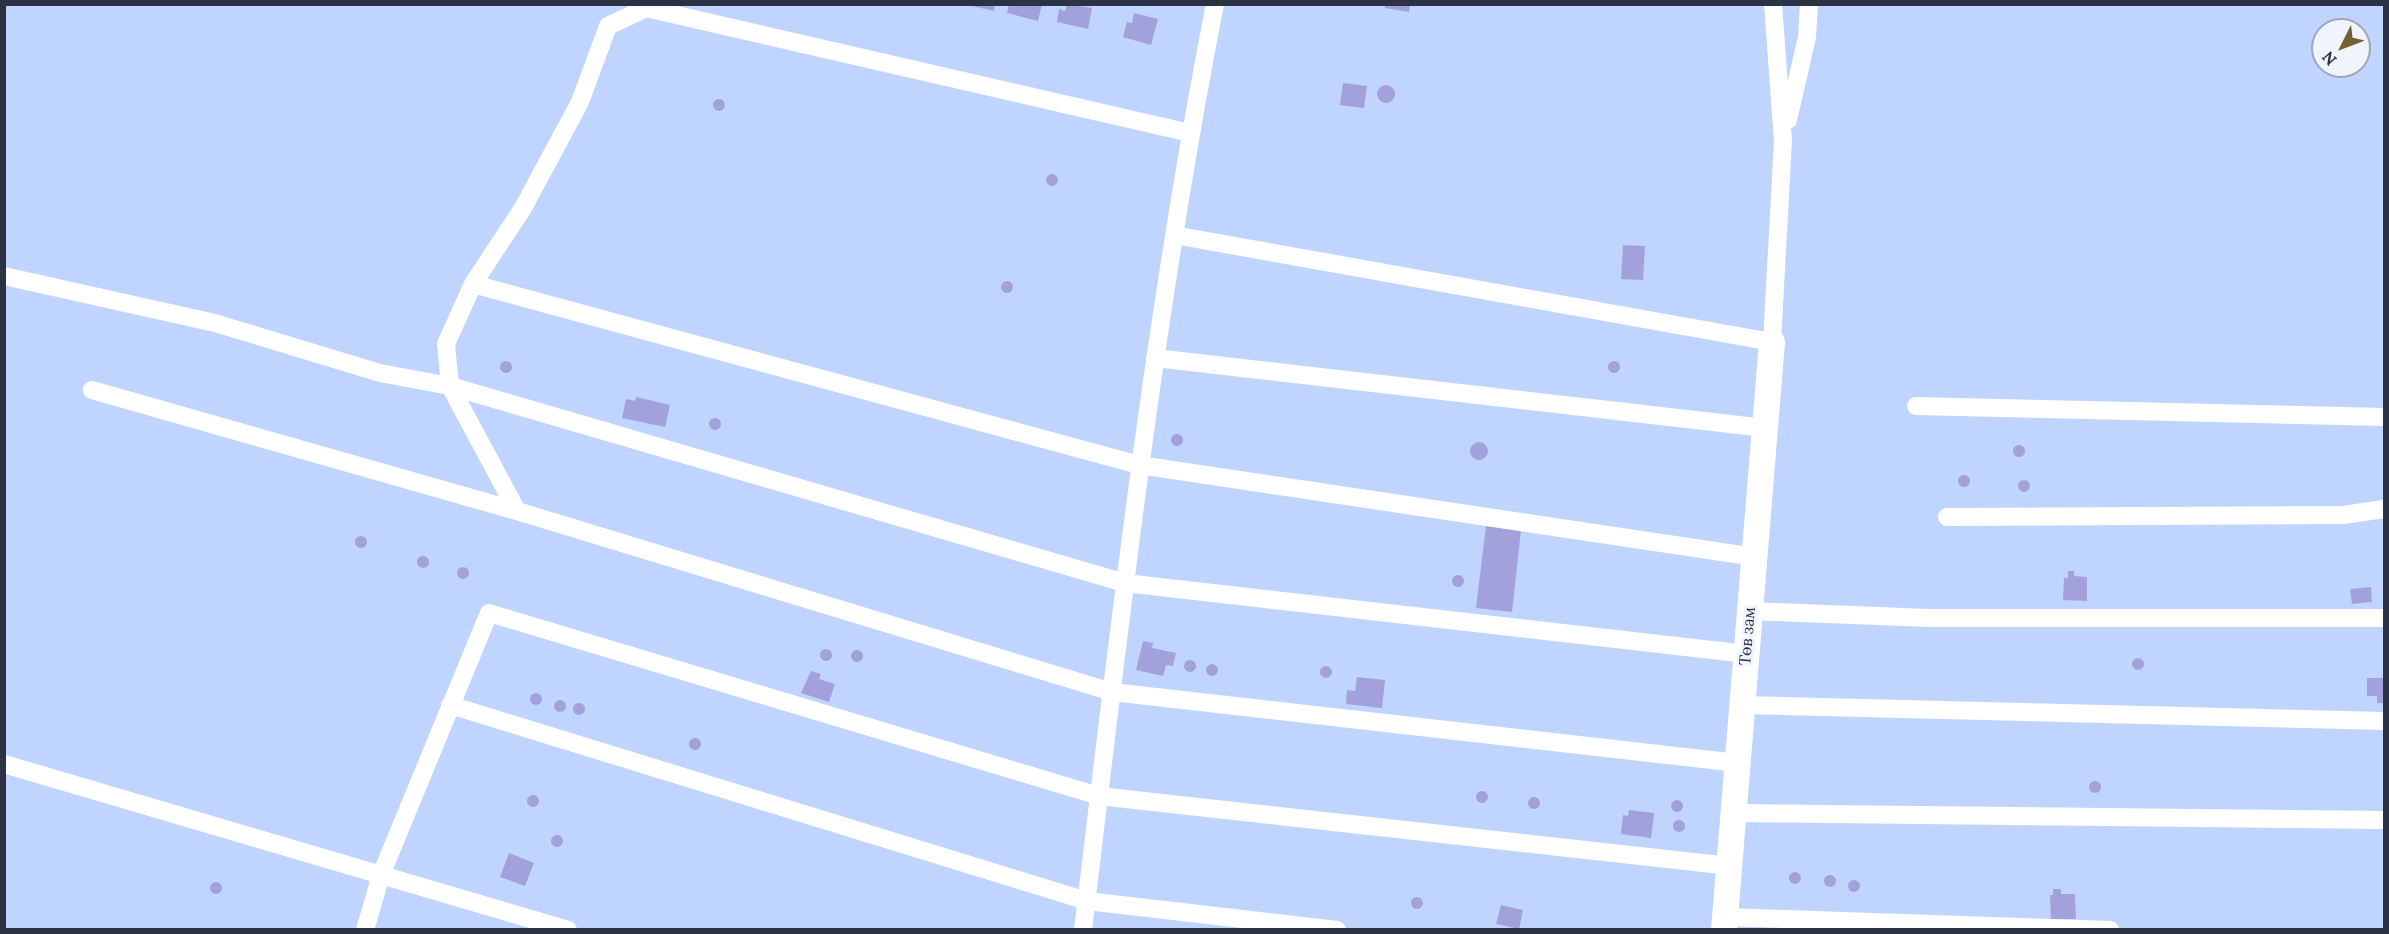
<!DOCTYPE html>
<meta charset="utf-8">
<style>
body{margin:0}
#map{position:relative;width:2389px;height:934px;overflow:hidden;background:#bfd4ff;font-family:Lora,serif}
canvas{display:block}
.frame{position:absolute;inset:0;border:6px solid #2b3243;pointer-events:none}
.north{position:absolute;left:2311px;top:18px;width:60px;height:60px;box-sizing:border-box;background:#f0f4fd;border:2px solid #a1a6b3;border-radius:50%;rotate:228deg;font-size:16px;font-weight:700;line-height:24px;text-align:center;color:#2b3243}
.north::after{content:'';display:block;margin:auto;width:21px;height:27px;background:#75602f;clip-path:polygon(50% 0,100% 100%,50% 72%,0 100%)}
</style>
<div id="map">
<canvas width="2389" height="934"></canvas>
<div class="frame"></div>
<div class="north">N</div>
</div>
<script>
const context = document.querySelector('canvas').getContext('2d');
context.lineJoin = 'round';
function paint(path, color) { context.fillStyle = color; context.fill(path, 'evenodd'); }
function strokePath(path, color, width, dash) { context.strokeStyle = color; context.lineWidth = width; context.lineCap = dash ? 'butt' : 'round'; context.setLineDash(dash || []); context.stroke(path); }
function write(font, color, halo, rows, align = 'center') {
  context.font = font + ' Lora,serif'; context.lineWidth = 6; context.setLineDash([]); context.textBaseline = 'middle'; context.strokeStyle = halo; context.fillStyle = color; for (const [text, x, y, turn = 0] of rows) {
    context.save(); context.translate(x, y); context.rotate((+turn || 0) * Math.PI / 180); context.textAlign = isNaN(turn) ? turn : align; if (halo) context.strokeText(text, 0, 0); context.fillText(text, 0, 0); context.restore();
  }
}
paint(new Path2D(`
 M963 4H995L994 11Z
 M1009 4H1042L1038 21 1007 13Z
 M1067 4 1092 8 1088 29 1057 22 1059 9 1065 11Z
 M1385 4H1410L1409 12 1385 8Z
 M1134 13 1158 19 1151 45 1123 37 1127 22 1132 23Z
 M1343 83 1367 86 1364 108 1340 105Z
 M1377 94a9 9 0 1 1 18 0a9 9 0 1 1-18 0Z
 M713 105a6 6 0 1 1 12 0a6 6 0 1 1-12 0Z
 M1046 180a6 6 0 1 1 12 0a6 6 0 1 1-12 0Z
 M1623 245 1645 246 1643 280 1621 279Z
 M1001 287a6 6 0 1 1 12 0a6 6 0 1 1-12 0Z
 M1608 367a6 6 0 1 1 12 0a6 6 0 1 1-12 0Z
 M500 367a6 6 0 1 1 12 0a6 6 0 1 1-12 0Z
 M636 397 670 405 665 427 622 418 626 399 635 401Z
 M709 424a6 6 0 1 1 12 0a6 6 0 1 1-12 0Z
 M1171 440a6 6 0 1 1 12 0a6 6 0 1 1-12 0Z
 M1470 451a9 9 0 1 1 18 0a9 9 0 1 1-18 0Z
 M2013 451a6 6 0 1 1 12 0a6 6 0 1 1-12 0Z
 M1958 481a6 6 0 1 1 12 0a6 6 0 1 1-12 0Z
 M2018 486a6 6 0 1 1 12 0a6 6 0 1 1-12 0Z
 M1486 526 1521 530 1512 612 1476 608Z
 M355 542a6 6 0 1 1 12 0a6 6 0 1 1-12 0Z
 M417 562a6 6 0 1 1 12 0a6 6 0 1 1-12 0Z
 M457 573a6 6 0 1 1 12 0a6 6 0 1 1-12 0Z
 M2068 571H2074V576L2087 577V601L2063 600 2064 578H2068Z
 M1452 581a6 6 0 1 1 12 0a6 6 0 1 1-12 0Z
 M2371 587 2372 602 2352 604 2350 589Z
 M1143 641 1153 643 1152 648 1176 653 1173 666 1166 665 1163 676 1136 670Z
 M820 655a6 6 0 1 1 12 0a6 6 0 1 1-12 0Z
 M851 656a6 6 0 1 1 12 0a6 6 0 1 1-12 0Z
 M2132 664a6 6 0 1 1 12 0a6 6 0 1 1-12 0Z
 M1184 666a6 6 0 1 1 12 0a6 6 0 1 1-12 0Z
 M1206 670a6 6 0 1 1 12 0a6 6 0 1 1-12 0Z
 M1320 672a6 6 0 1 1 12 0a6 6 0 1 1-12 0Z
 M811 671 821 674 819 679 835 684 829 702 801 693Z
 M1357 677 1385 680 1382 708 1346 704 1347 690 1355 691Z
 M2367 678H2384V703H2377V696H2367Z
 M530 699a6 6 0 1 1 12 0a6 6 0 1 1-12 0Z
 M554 706a6 6 0 1 1 12 0a6 6 0 1 1-12 0Z
 M573 709a6 6 0 1 1 12 0a6 6 0 1 1-12 0Z
 M689 744a6 6 0 1 1 12 0a6 6 0 1 1-12 0Z
 M2089 787a6 6 0 1 1 12 0a6 6 0 1 1-12 0Z
 M1476 797a6 6 0 1 1 12 0a6 6 0 1 1-12 0Z
 M527 801a6 6 0 1 1 12 0a6 6 0 1 1-12 0Z
 M1528 803a6 6 0 1 1 12 0a6 6 0 1 1-12 0Z
 M1671 806a6 6 0 1 1 12 0a6 6 0 1 1-12 0Z
 M1629 810 1654 813 1651 838 1621 834 1623 815 1628 816Z
 M1673 826a6 6 0 1 1 12 0a6 6 0 1 1-12 0Z
 M551 841a6 6 0 1 1 12 0a6 6 0 1 1-12 0Z
 M509 853 534 863 525 886 500 877Z
 M1789 878a6 6 0 1 1 12 0a6 6 0 1 1-12 0Z
 M1824 881a6 6 0 1 1 12 0a6 6 0 1 1-12 0Z
 M1848 886a6 6 0 1 1 12 0a6 6 0 1 1-12 0Z
 M210 888a6 6 0 1 1 12 0a6 6 0 1 1-12 0Z
 M2053 889H2061V894H2075L2076 919H2051L2050 895H2053Z
 M1411 903a6 6 0 1 1 12 0a6 6 0 1 1-12 0Z
 M1501 905 1523 910 1519 929 1496 924Z`), '#a3a1db');
strokePath(new Path2D(`
 M1788 120 1807 37 1809 4
 M1174 235 1772 342 1783 141 1773 4
 M4 276 215 323 380 373 450 386 1125 583 1747 654
 M473 284 1139 465 1755 557
 M1155 358 1765 428
 M92 390 517 511 1112 692 1738 763
 M1916 406 2384 417
 M517 511 450 386 446 344 473 284 523 208 580 102 608 26 646 8 1190 133
 M1947 517 2343 515 2384 509
 M1750 611 1929 618H2384
 M450 705 1087 901 1337 930
 M1743 705 2384 721
 M4 764 568 930
 M1734 813 2384 820
 M1725 917 2110 930
 M365 930 381 875 489 613 1099 796 1730 866
 M1083 930C1120 620 1155 310 1215 4`), '#fff', 18);
strokePath(new Path2D(`
 M1724 930 1772 342`), '#fff', 26);
write('16px', '#2b3243', '#f0f4fd', [
 ["Төв зам",1748,636,-85]
]);
</script>
